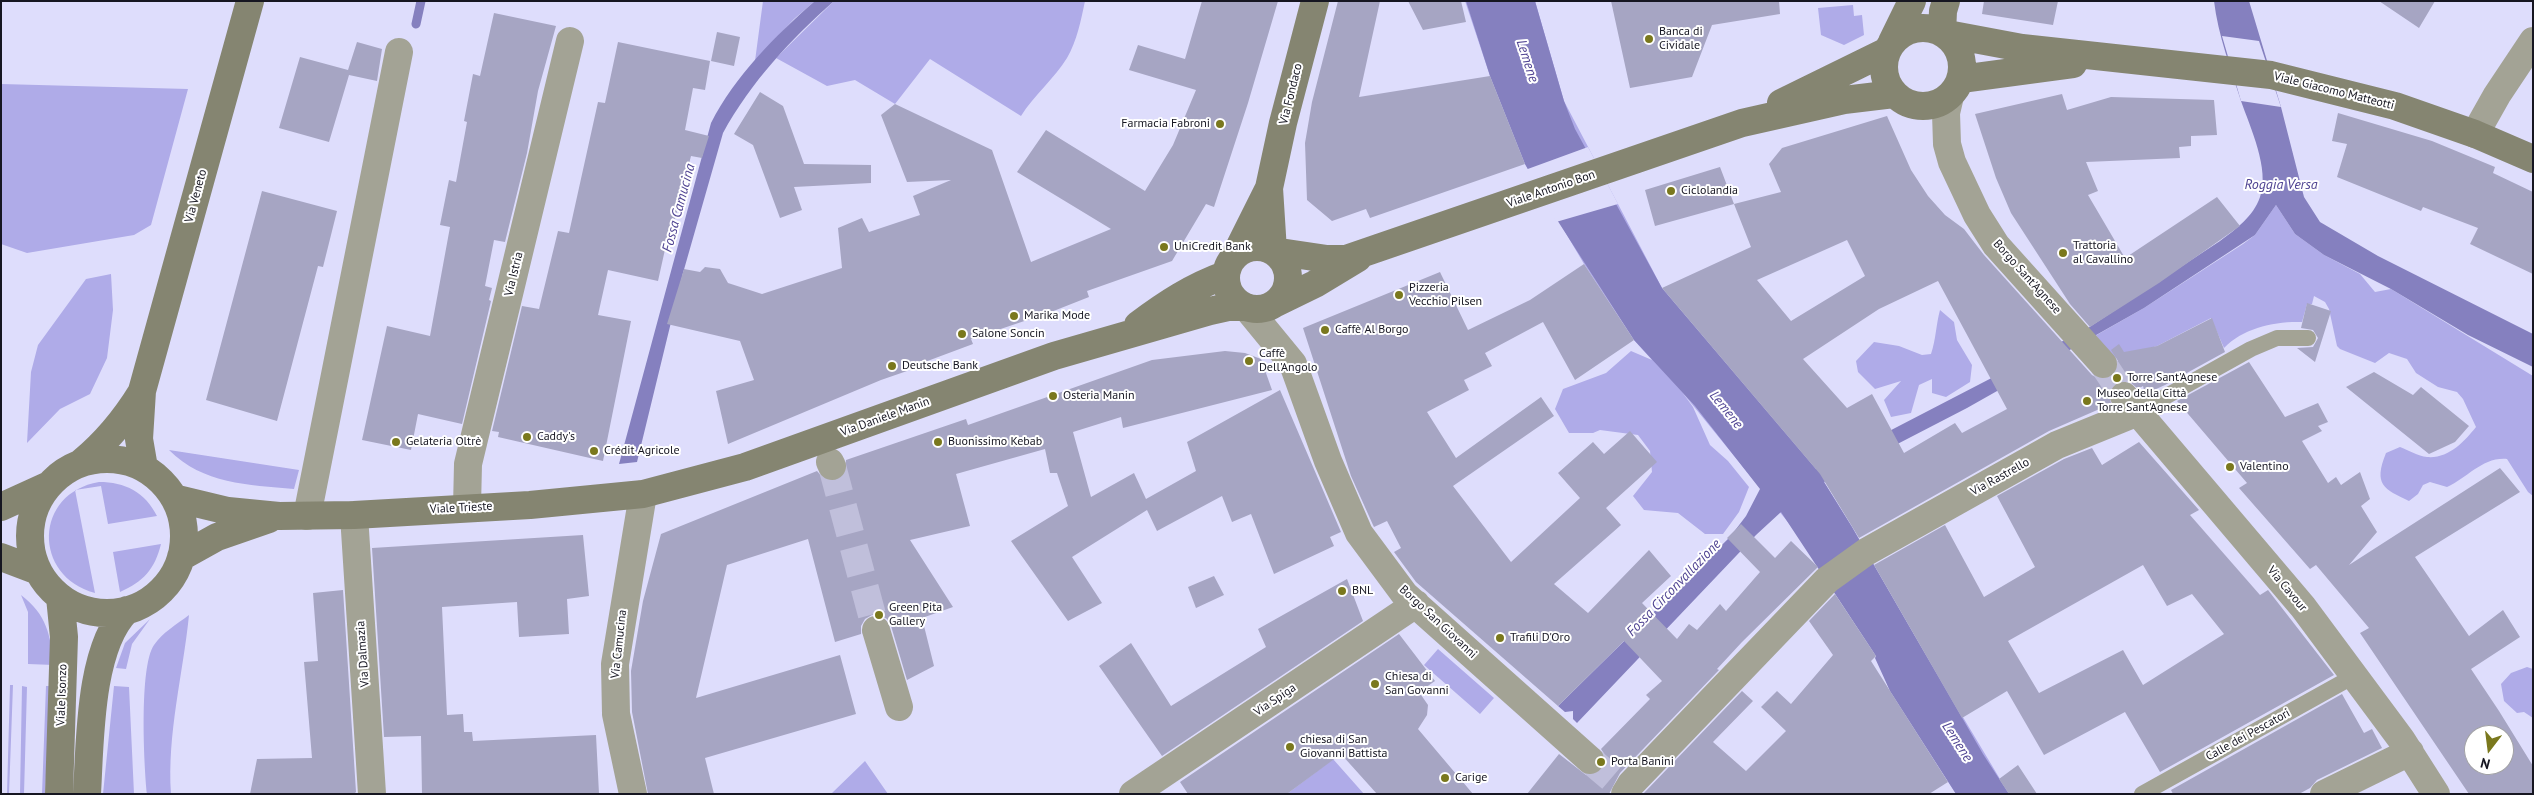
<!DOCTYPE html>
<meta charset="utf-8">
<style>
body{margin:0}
#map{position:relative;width:2534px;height:795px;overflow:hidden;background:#deddfc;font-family:"PT Sans",sans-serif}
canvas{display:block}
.frame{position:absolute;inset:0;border:2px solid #161621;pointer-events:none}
.north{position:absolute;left:2464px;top:725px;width:50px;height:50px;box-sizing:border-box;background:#fff;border:1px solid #a2a2a6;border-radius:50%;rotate:195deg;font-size:14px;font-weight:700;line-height:20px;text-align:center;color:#161621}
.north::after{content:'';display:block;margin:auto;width:18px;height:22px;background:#7a781d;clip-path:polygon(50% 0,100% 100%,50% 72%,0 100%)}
</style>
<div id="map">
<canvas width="2534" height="795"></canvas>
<div class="frame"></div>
<div class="north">N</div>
</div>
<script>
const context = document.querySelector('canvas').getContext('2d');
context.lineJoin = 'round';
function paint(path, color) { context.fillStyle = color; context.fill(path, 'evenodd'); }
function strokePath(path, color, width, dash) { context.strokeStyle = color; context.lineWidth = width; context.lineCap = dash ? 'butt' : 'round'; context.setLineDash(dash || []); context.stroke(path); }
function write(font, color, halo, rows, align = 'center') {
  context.font = font + ' "PT Sans",sans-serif'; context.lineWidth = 4; context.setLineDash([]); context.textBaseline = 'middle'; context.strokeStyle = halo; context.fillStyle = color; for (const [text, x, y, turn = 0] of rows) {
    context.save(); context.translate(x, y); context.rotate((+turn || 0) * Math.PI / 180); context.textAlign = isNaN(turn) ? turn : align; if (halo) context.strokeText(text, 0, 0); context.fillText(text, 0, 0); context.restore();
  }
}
paint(new Path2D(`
 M763 1H815L794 19 755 61Z
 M834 1H1085C1081 20 1077 41 1067 58 1055 78 1034 95 1021 116L930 59 895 104 855 80 827 86 776 58Z
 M1465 1H1535L1564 101 1662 288 1816 469 1852 527 1912 632 2009 794H1956L1890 691 1876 656 1796 532 1682 392 1693 407 1710 445 1728 461 1749 487 1739 512 1723 534H1705L1678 513 1644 510 1633 496 1652 472 1650 451 1638 435 1600 430 1593 433H1569L1555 409 1563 389 1606 373 1631 351 1652 360 1634 340 1584 264 1525 164 1490 76Z
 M1853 5 1854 16 1862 15 1864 35 1844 45 1821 35 1818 8Z
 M1 84 188 89 151 225 134 235 27 253 1 244Z
 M2276 205 2295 234 2324 255 2360 274 2375 292 2391 289 2533 376V496L2528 492 2507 459C2482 457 2468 478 2447 487L2430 482 2423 485 2418 494 2409 501C2384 489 2373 485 2386 453L2400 447C2408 450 2418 456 2427 457 2448 459 2464 442 2476 427L2463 399 2457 392 2438 387 2416 373 2407 359 2389 353 2375 363 2340 349 2337 346 2329 309 2325 302 2314 296 2312 304H2307L2302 322C2275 321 2243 328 2224 348L2211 318 2157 346 2111 360 2095 336 2144 308 2243 244 2255 235Z
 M111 274 113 310 107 358 90 394 60 409 27 443 31 372 38 345 86 279Z
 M1940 310 1954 322 1957 340 1972 365 1970 382 1946 397 1932 393V379L1919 385 1911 413 1891 417 1884 400 1901 381 1875 389 1858 372 1856 361 1874 342 1899 346 1922 355 1931 354C1936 339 1936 325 1940 310Z
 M169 450 299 470 294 489C248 485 203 484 169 450Z
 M99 482C125 482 145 492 157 516L108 524 101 486 75 490 95 593C32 576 34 493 99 482Z
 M161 544C155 569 143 582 120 592L113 552Z
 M21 595C47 615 50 634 54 665L28 664V612Z
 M189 615C183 675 167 733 171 794H147C144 765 139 667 154 645 162 633 177 624 189 615Z
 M150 619 132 644 126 669 116 668 125 643Z
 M1438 649 1494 698 1480 714 1424 665Z
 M2527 667 2533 669V718L2524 712 2517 713 2504 701 2501 684 2511 673Z
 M10 685H13L9 794H7Z
 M22 686 27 687 24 794H20Z
 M46 686H51L45 794H42Z
 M114 686 129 687 134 794H103Z
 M1333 759 1364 794H1287Z
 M865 761 888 794H831Z`), '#afabe8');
paint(new Path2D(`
 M815 1H834C791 39 751 82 723 133L683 273 637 462 619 464 711 123C735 76 775 36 815 1Z
 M1466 1H1535L1564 101 1575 129 1662 288 1816 469 2088 328 2220 241C2236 229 2253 217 2260 197 2270 169 2250 127 2241 101 2231 69 2218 35 2214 1H2249L2281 107 2304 197 2320 222 2378 256 2533 334V367L2468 335 2391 289 2324 255 2295 234 2276 205 2255 235 2144 308 1967 408 1824 482 1852 527 1983 754 2009 794H1956L1890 691 1875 658 1876 656 1781 512 1756 535 1577 723 1573 719V711L1565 712 1558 706 1730 537 1746 516 1760 489 1695 406 1634 340 1552 212 1525 164 1490 76Z`), '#8580bf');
paint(new Path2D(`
 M2222 36 2259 41 2281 107 2241 101Z
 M1588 147 1618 204 1556 222 1525 170Z`), '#deddfc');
strokePath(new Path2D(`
 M416 24 421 1`), '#8580bf', 9);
paint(new Path2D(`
 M1202 1H1278L1248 103 1214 207 1206 204 1172 261 1087 291 1089 297 1051 312 971 339 973 344 906 369 907 371 881 380 728 444 716 391 754 380 740 341 667 324 684 269 700 272 705 267 720 269 728 283 762 294 842 268 838 228 862 218 869 232 920 215 913 196 951 180 907 182 881 115 895 104 992 150 1031 262 1111 229 1017 172 1046 130 1145 191 1173 145 1196 90 1129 70 1138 45 1185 59Z
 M1338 1H1380L1359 97 1490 76 1525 164 1370 218 1366 209 1332 221 1307 200 1305 143 1312 102Z
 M1408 1H1461L1466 22 1423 30Z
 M1611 1H1779L1780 14 1712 25 1692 77 1630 88Z
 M1984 1H2058L2053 25 1982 14Z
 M2379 1H2435L2419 28Z
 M494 13 556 26 538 91 527 153 505 242 494 240 485 286 492 288 489 300 491 301 462 424 418 414 411 450 362 440 387 326 430 336 450 227 440 225 449 180 456 182 467 122 464 121 473 74 480 76Z
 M717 32 740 37 734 66 711 61Z
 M357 42 382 49 377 81 349 75 329 142 279 128 300 57 348 70Z
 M618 42 710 61 705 90 693 88 685 130 709 136 702 158 691 156 675 219 672 218 658 281 608 270 598 315 631 321 603 461 498 437 499 432 492 431 522 306 539 309 558 231 569 233 598 102 605 103Z
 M760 92 783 106 804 164 871 165V183L794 187 802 210 780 218 753 145 734 134Z
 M2062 94 2067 110 2111 97 2214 100 2217 135 2191 136V146L2179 147 2180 158 2086 162 2098 191 2088 195 2125 258 2217 197 2240 226 2159 283 2090 327 2070 304 2011 213 1996 178 1975 114Z
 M2338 113 2432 141 2495 167 2493 173 2533 192V274L2470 244 2478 228 2423 207 2421 211 2337 177 2347 144 2332 141Z
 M1887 116 1911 170 1928 196 1945 215 1964 229 1984 255 2092 375 2099 379H2106L2114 375 2118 368V361L2111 350 2119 344 2124 352 2157 346 2212 318 2225 352 2165 385 2145 394 2143 386 2138 389 2129 381H2122L2114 384 2109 391 2111 404 2049 431 1859 538 1820 474 1662 288 1751 247 1734 204 1781 192 1769 164 1782 148ZM1847 240 1865 276 1791 321 1757 280ZM1938 281 2007 409 1962 433 1955 423 1904 453 1872 394 1847 408 1803 359 1879 309Z
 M1720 167 1734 204 1655 226 1645 190Z
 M262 191 337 211 323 267 318 266 277 421 206 400Z
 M1584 264 1634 340 1575 380 1543 322 1485 353 1492 366 1464 380 1469 390 1427 412 1456 458 1541 397 1554 416 1453 486 1511 562 1580 498 1558 473 1593 442 1604 454 1630 431 1657 462 1606 508 1621 525 1554 584 1588 613 1649 550 1671 576 1642 603 1677 639 1689 624 1697 630 1720 604 1726 611 1760 572 1727 538 1741 524 1775 558 1791 541 1818 567 1742 642 1717 669 1719 670 1620 773 1609 794H1527L1559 754 1586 775H1594L1601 771 1605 763V755L1601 749 1650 699 1646 695 1662 681 1624 641 1558 706 1416 582 1394 552 1401 548 1387 521 1374 527 1373 525 1351 476 1303 328 1440 272 1468 330 1530 300Z
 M2307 303 2331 311 2315 362 2297 348 2313 347 2318 338 2313 330 2301 328Z
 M1225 351 1245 353 1261 359 1272 390 1123 428 1121 417 1073 432 1091 497 1134 473 1146 499 1196 471 1187 442 1280 390 1341 532 1330 537 1334 546 1274 574 1251 514 1232 522 1222 496 1157 531 1147 510 1072 557 1102 603 1068 621 1011 541 1068 506 1057 473H1050L1045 449 956 474 970 526 910 540 953 607 922 618 934 666 907 680 891 626 887 619 880 615H872L865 619 861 626V634L835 642 808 539 727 565 696 698 840 655 856 714 705 758 714 794H648L632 712 631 671 643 601 661 534 817 471 824 479 832 482 839 480 845 474 846 460 966 419 968 425 1152 360Z
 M2249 362 2285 417 2318 403 2328 422 2318 426 2322 431 2302 441 2328 483 2336 477 2341 485 2360 472 2370 499 2361 506 2377 532 2349 565 2500 468 2520 492 2415 557 2469 636 2503 610 2520 637 2471 669 2499 711 2533 766V794H2469L2360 633 2369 628 2316 565 2310 569 2239 488 2247 483 2177 401ZM2474 735H2504V765H2474Z
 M2374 372 2413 395 2421 387 2469 426 2455 442 2429 454 2346 387Z
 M2139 442 2199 510 2190 515 2260 595 2268 590 2334 675 2160 772 2125 712 2044 755 2007 691 1962 718 1874 565 1945 525 1984 597 2035 567 1997 496 2064 459 2092 448 2102 465ZM2143 565 2167 606 2192 594 2224 634 2143 685 2123 650 2039 693 2008 641Z
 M583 535 589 596 567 599 569 634 519 637 517 602 442 607 447 715 463 714 464 732H472L473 741 596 735 599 794H422L421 736 384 737 372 548Z
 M1214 576 1224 595 1196 608 1188 587Z
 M1347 579 1363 621 1162 756 1099 666 1131 643 1171 706 1266 647 1258 629Z
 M343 590 356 792 354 794H250L257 759 312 758 304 662 318 661 313 593Z
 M1835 594 1876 656 1871 661 1948 782 1929 794H1643L1742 691 1753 701 1713 742 1746 771 1786 731 1761 707 1777 691 1791 704 1833 655 1809 621Z
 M1399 634 1435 681 1419 692 1428 705 1427 715 1418 729 1473 794H1377L1341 754 1287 794H1188L1180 782Z
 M2342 694 2364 733 2372 729 2382 748 2317 780 2310 788 2299 794H2173L2171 790Z
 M2018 765 2037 794H2009L1999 779Z`), '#a6a5c3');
strokePath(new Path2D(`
 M2103 364 2124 396
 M832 466 876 630
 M1590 760 1617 783`), '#c0bfdb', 28, [28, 14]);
strokePath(new Path2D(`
 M2138 412 2251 349 2277 338H2308
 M2142 794 2354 676`), '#a3a395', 16);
strokePath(new Path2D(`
 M1950 96 1946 113 1947 144 1952 162 1977 215 1996 245 2103 364
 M2475 134 2497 95 2533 41
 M1247 308 1293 364 1328 461 1359 533 1405 595 1590 760
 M2124 396 2303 607 2401 739 2436 794
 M830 462 832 466
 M467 507 468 464 570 41
 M354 515 372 794
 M307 516 399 52
 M876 630 899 707
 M633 794 616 714 615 664 643 494
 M1133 794 1416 604
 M1625 794 1631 784 1827 580 1866 552 2057 445 2138 412
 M2324 794 2410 752`), '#a3a395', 28);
strokePath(new Path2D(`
 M1946 1 1943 11 1942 33 2022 48 2271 75 2395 106 2475 134 2533 159
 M1884 67a39 39 0 1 1 78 0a39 39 0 1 1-78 0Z
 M1892 42 1912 1
 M1961 79 2073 64
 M1781 103 1887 51
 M1269 188 1273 251 1327 259H1346L1742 123 1844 100 1894 94
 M1226 278a31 31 0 1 1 62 0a31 31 0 1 1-62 0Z
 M1237 252 1269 188 1283 123 1315 1
 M1274 304 1315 284 1358 258
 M1138 325C1166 304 1192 287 1225 275
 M30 536a77 77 0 1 1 154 0a77 77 0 1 1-154 0Z
 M82 462C106 442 125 419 141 393
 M144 468 139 439 142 391 250 1
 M174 498 228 511 279 516 354 515 530 505 643 494 745 467 1054 356 1210 311 1228 307H1245
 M1 507 47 486
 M1 557 38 571
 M181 557 217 537 269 519
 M59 794 64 637 60 597
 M87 794C90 743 89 647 127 610`), '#858571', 28);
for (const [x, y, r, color] of [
 [1649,39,5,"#7a781d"],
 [1220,124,5,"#7a781d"],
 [1671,191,5,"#7a781d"],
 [1164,247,5,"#7a781d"],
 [2063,253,5,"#7a781d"],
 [1399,295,5,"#7a781d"],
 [1014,316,5,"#7a781d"],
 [1325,330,5,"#7a781d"],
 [962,334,5,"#7a781d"],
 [1249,361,5,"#7a781d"],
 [892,366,5,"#7a781d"],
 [2117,378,5,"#7a781d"],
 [1053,396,5,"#7a781d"],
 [2087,401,5,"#7a781d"],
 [527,437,5,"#7a781d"],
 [396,442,5,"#7a781d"],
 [938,442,5,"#7a781d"],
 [594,451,5,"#7a781d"],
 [2230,467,5,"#7a781d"],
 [1342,591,5,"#7a781d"],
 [879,615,5,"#7a781d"],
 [1500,638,5,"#7a781d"],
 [1375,684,5,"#7a781d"],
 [1290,747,5,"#7a781d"],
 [1601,762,5,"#7a781d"],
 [1445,778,5,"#7a781d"]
]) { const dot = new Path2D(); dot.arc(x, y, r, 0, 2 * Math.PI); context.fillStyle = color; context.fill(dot); strokePath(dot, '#fff', 2); }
write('12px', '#161621', '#fff', [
 ["Banca di",1659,32],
 ["Cividale",1659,46],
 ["Farmacia Fabroni",1210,124,"right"],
 ["Ciclolandia",1681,191],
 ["Trattoria",2073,246],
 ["al Cavallino",2073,260],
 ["UniCredit Bank",1174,247],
 ["Pizzeria",1409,288],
 ["Vecchio Pilsen",1409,302],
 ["Marika Mode",1024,316],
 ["Caffè Al Borgo",1335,330],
 ["Salone Soncin",972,334],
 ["Caffè",1259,354],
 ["Dell'Angolo",1259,368],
 ["Deutsche Bank",902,366],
 ["Torre Sant'Agnese",2127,378],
 ["Museo della Città",2097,394],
 ["Torre Sant'Agnese",2097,408],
 ["Osteria Manin",1063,396],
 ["Caddy's",537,437],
 ["Gelateria Oltrè",406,442],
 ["Buonissimo Kebab",948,442],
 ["Crédit Agricole",604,451],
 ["Valentino",2240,467],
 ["BNL",1352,591],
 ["Green Pita",889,608],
 ["Gallery",889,622],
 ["Trafili D'Oro",1510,638],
 ["Chiesa di",1385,677],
 ["San Govanni",1385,691],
 ["chiesa di San",1300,740],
 ["Giovanni Battista",1300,754],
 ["Porta Banini",1611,762],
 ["Carige",1455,778]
], 'left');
write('12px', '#161621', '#fff', [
 ["Viale Giacomo Matteotti",2334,91,14],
 ["Via Fondaco",1291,94,-76],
 ["Viale Antonio Bon",1551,189,-19],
 ["Via Veneto",196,196,-75],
 ["Via Istria",514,274,-76],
 ["Borgo Sant'Agnese",2027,277,48],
 ["Via Daniele Manin",885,417,-20],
 ["Via Rastrello",2000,477,-29],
 ["Viale Trieste",461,508,-3],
 ["Via Cavour",2287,589,50],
 ["Borgo San Giovanni",1438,622,43],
 ["Via Camucina",619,644,-84],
 ["Via Dalmazia",363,654,-94],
 ["Viale Isonzo",62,695,-88],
 ["Via Spiga",1275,700,-34],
 ["Calle dei Pescatori",2248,735,-29]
]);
write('italic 14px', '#4f4392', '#fff', [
 ["Lemene",1527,61,72],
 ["Roggia Versa",2281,185],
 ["Fossa Camucina",679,208,-75],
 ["Lemene",1726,410,51],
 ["Fossa Circonvallazione",1674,588,-46],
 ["Lemene",1957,742,57]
]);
</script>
